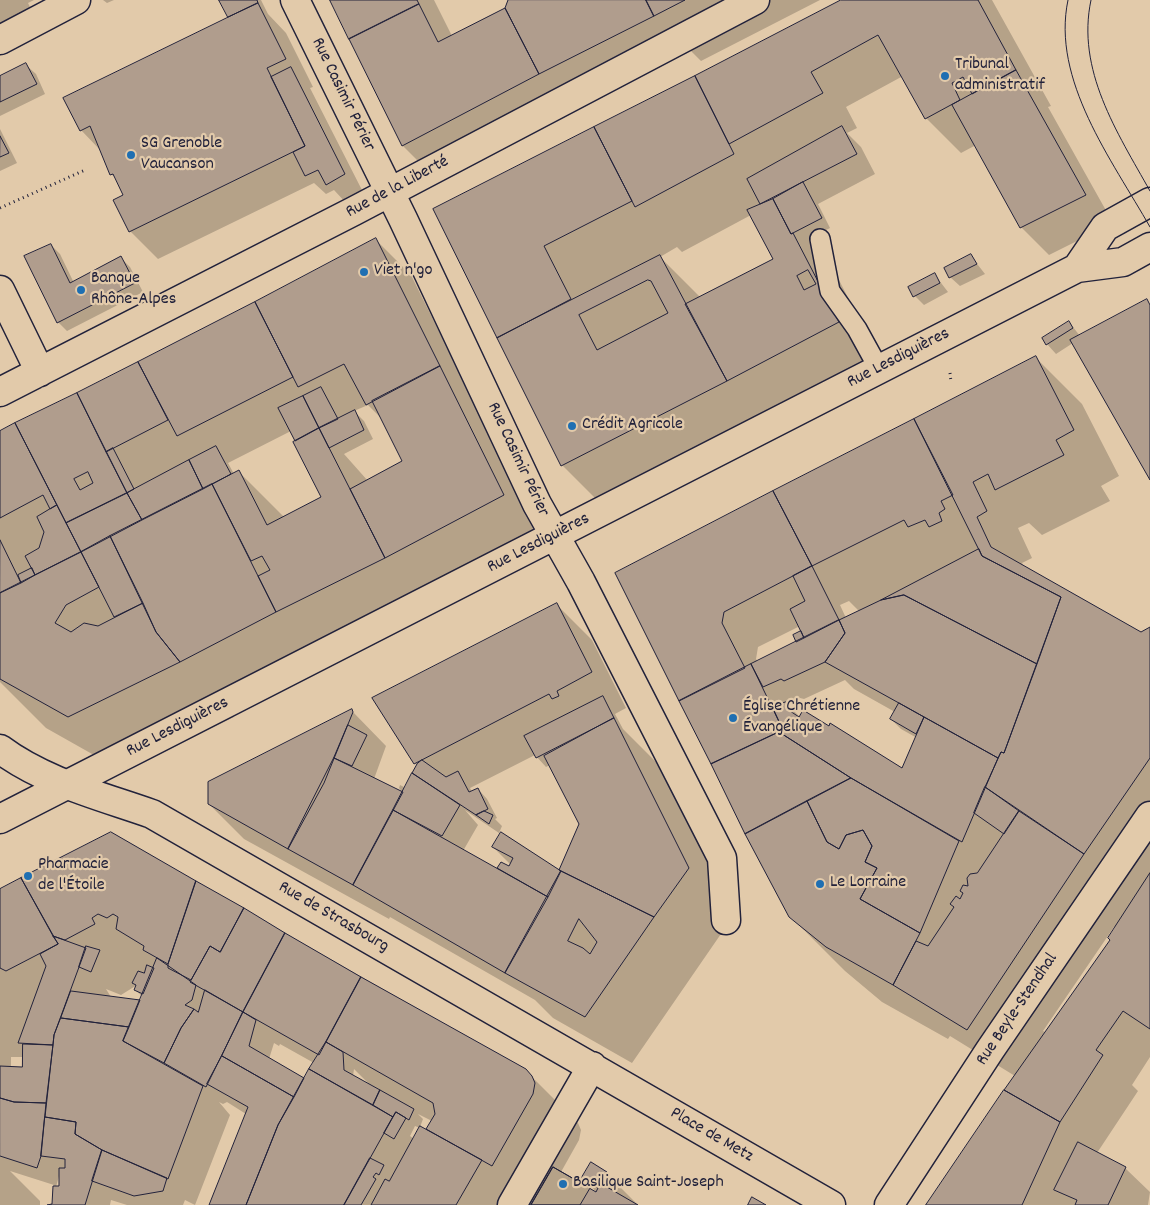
<!DOCTYPE html>
<meta charset="utf-8">
<style>
body{margin:0}
canvas{display:block;background:#e2caaa}
</style>
<canvas width="1150" height="1205"></canvas>
<script>
const context = document.querySelector('canvas').getContext('2d');
context.lineJoin = 'round';
function paint(path, color) { context.fillStyle = color; context.fill(path, 'evenodd'); }
function strokePath(path, color, width, dash) { context.strokeStyle = color; context.lineWidth = width; context.lineCap = dash ? 'butt' : 'round'; context.setLineDash(dash || []); context.stroke(path); }
function write(font, color, halo, rows, align = 'center') {
  context.font = font + ' Dekko,sans-serif'; context.lineWidth = 4.5; context.setLineDash([]); context.textBaseline = 'middle'; context.strokeStyle = halo; context.fillStyle = color; for (const [text, x, y, turn = 0] of rows) {
    context.save(); context.translate(x, y); context.rotate((+turn || 0) * Math.PI / 180); context.textAlign = isNaN(turn) ? turn : align; if (halo) context.strokeText(text, 0, 0); context.fillText(text, 0, 0); context.restore();
  }
}
paint(new Path2D(`
 M0 0H34L28 3 43 34 0 55Z
 M103 0H114L107 3Z
 M220 0H261L268 14 286 33 313 87 310 88 364 194 346 203 334 190 326 194 314 183 158 259 130 231 125 195 118 180 111 174 101 151 81 130 230 18Z
 M330 0H434L452 36 506 9 511 0H820L701 61 690 50 438 181 403 146Z
 M844 0H992L1051 106 1048 107 1113 223 1049 255 1021 227 976 145 961 153 926 118 903 76 846 107 857 128 847 133 861 147 875 174 818 204 830 228 810 238 818 246 833 275 839 280 884 368 608 511 562 465 434 209ZM751 215 774 260 701 298 660 257 677 247 682 252Z
 M26 65 36 74 45 94 0 116V77Z
 M0 129 17 163 0 171Z
 M376 240 411 275 538 531 217 696 234 717 124 772 46 728 0 682V433ZM368 405 383 420 404 462 368 481 344 454 373 439 364 421 354 411ZM291 431 323 498 285 518 238 471 234 474 228 463Z
 M51 245 60 254 74 283 121 258 130 267 143 292 67 331 58 322Z
 M971 256 985 274 960 286 950 277Z
 M935 275 948 292 924 305 915 296Z
 M1146 301 1150 305V478L1073 343 1056 354 1047 344 1069 322 1080 336Z
 M1036 358 1082 404 1119 476 1101 486 1110 501 1042 535 1029 523 1018 528 1032 558 1022 563 1024 567 1141 634 1150 628V1057L1132 1085 1138 1091 1097 1153 1125 1168 1150 1192 1148 1205H928L1015 1076 950 1036 948 1039 882 1002 845 971 790 916 617 574ZM849 601 859 611 846 618 840 605ZM800 626 804 636 798 643 758 662 756 659 758 647ZM845 680 854 689 895 712 891 719 901 729 917 738 902 770 800 717 787 704 800 698 804 699ZM1114 927 1116 928 1111 940 1045 1032 1043 1031Z
 M557 605 592 640 626 708 615 714 623 729 660 766 734 915 632 1063 553 1018 535 1000 390 917 389 919 244 839 209 804 352 711 386 746 374 779 403 793 399 788 400 785 406 788 417 766 374 698ZM535 755 546 767 550 765 581 823 560 870 565 874 493 847 511 865 509 868H499L504 873 463 851 478 825 465 810 499 833 502 826 495 819 497 818 487 799 478 789 472 792 470 788Z
 M111 834 525 1070 578 1123 581 1130 579 1140 561 1172 598 1194 583 1178 606 1173 638 1205H210L246 1114 227 1102 223 1104 219 1102 230 1115 195 1205 185 1200 183 1205H127L111 1200 110 1205H54V1185L10 1171 40 1201V1205H0V890ZM137 985 135 990 143 997 141 1001 111 997 106 989 121 995ZM274 1043 279 1046 280 1044 314 1063 304 1080 269 1059ZM11 1057H23V1068H11ZM354 1069 370 1085 353 1076ZM418 1114 432 1121 427 1131 420 1127 423 1119ZM415 1126 420 1128 414 1139 410 1136ZM59 1176 60 1187H56Z`), '#0003');
const building = new Path2D(`
 M219 0H257L258 3 228 17Z
 M330 0H417L419 4 349 39Z
 M646 0H685L654 16Z
 M646 0 654 16 539 74 505 8 508 0Z
 M841 0H978L1016 70 972 94 963 77 952 83 960 100 925 119 878 35 811 72 823 93 729 144 695 76Z
 M258 3 286 59 267 68 305 146 129 232 113 200 123 195 113 174 110 175 90 126 80 131 63 98Z
 M419 4 438 42 505 8 539 74 402 146 349 39Z
 M26 63 37 84 0 102V76Z
 M291 67 345 174 326 185 318 170 305 176 293 152 305 146 271 77Z
 M1016 70 1086 195 1020 228 952 105Z
 M695 76 734 154 635 207 594 127Z
 M842 126 857 154 760 204 747 179Z
 M594 127 632 201 544 246 571 299 497 338 433 209Z
 M0 136 9 153 0 157Z
 M803 182 822 218 791 234 773 199Z
 M773 199 791 234 793 233 839 322 727 381 685 304 773 259 747 210ZM808 270 816 284 804 290 797 276Z
 M376 238 440 366 366 405 344 364 298 387 255 302Z
 M51 244 70 283 121 256 135 283 57 323 24 256Z
 M971 254 977 264 949 278 944 268Z
 M660 255 727 381 561 466 497 338ZM648 280 651 281 668 313 597 350 579 315Z
 M935 273 940 283 913 297 908 287Z
 M1147 299 1150 305V480L1070 340Z
 M255 302 293 377 177 436 138 362Z
 M1069 321 1073 328 1046 345 1042 338Z
 M1036 356 1074 430 1056 440 1064 455 995 490 988 474 973 482 987 511 977 517 991 547 1141 632 1150 627V758L1084 854 985 787 1001 752 1004 753 1061 597 982 556 914 419Z
 M138 362 168 420 106 452 77 393Z
 M440 366 504 495 385 558 350 489 402 461 372 401Z
 M321 387 338 419 319 428 303 396Z
 M77 393 127 493 66 523 15 423ZM88 472 93 483 80 490 74 479Z
 M303 396 319 428 295 441 278 408Z
 M355 410 364 430 329 448 319 428Z
 M914 419 953 495 941 501 945 509 939 513 942 521 929 527 925 520 908 527 904 520 812 566 773 491Z
 M15 423 57 505 50 509 43 495 0 518V431Z
 M319 428 385 558 276 612 258 576 270 570 262 556 251 561 212 484 239 470 267 525 321 497 293 442Z
 M216 446 231 474 203 489 189 460Z
 M113 448 134 489 127 493 106 452Z
 M189 460 203 489 142 520 127 493Z
 M212 484 276 612 180 662 156 632 110 536Z
 M773 491 812 566 724 612 722 623 745 668 679 701 615 573Z
 M127 493 142 520 81 552 66 523Z
 M57 505 81 552 35 575 25 556 39 548 44 532 37 517Z
 M110 536 143 603 114 617 81 552Z
 M0 540 21 583 0 593Z
 M979 549 982 556 1061 597 1037 664 904 595 881 600Z
 M81 552 99 587 66 605 55 623 71 632 84 623 98 626 143 603 156 632 180 662 68 717 0 679V593Z
 M812 566 839 620 804 638 790 609 805 601 793 576Z
 M32 568 35 575 21 583 18 575Z
 M904 595 1037 664 1004 753 1001 752 998 758 825 662 845 633 839 620 881 600Z
 M557 603 592 672 557 691 559 696 552 699 549 694 414 764 372 698Z
 M839 620 845 633 825 662 784 681 781 679 763 687 751 664Z
 M801 631 804 638 796 642 793 635Z
 M751 664 783 730 711 764 679 701Z
 M603 696 614 718 536 758 524 736Z
 M787 702 790 711 799 717 803 710 829 726 830 723 902 768 924 717 998 758 962 842 851 778 779 732 783 730 772 706Z
 M899 703 924 717 916 734 890 719Z
 M352 709 353 712 324 783 288 849 208 804V782Z
 M614 718 689 868 654 917 559 870 579 824 544 756Z
 M348 725 367 735 352 766 334 758Z
 M779 732 851 778 745 834 711 764Z
 M334 758 403 792 353 885 288 849Z
 M422 760 446 777 458 771 469 792 478 788 488 809 476 815 412 773 417 764Z
 M412 773 460 805 442 836 393 810Z
 M851 778 959 841 920 933 860 899 877 868 865 862 872 846 863 830 846 835 839 849 827 842 807 801Z
 M985 787 1019 811 1004 834 974 813Z
 M807 801 827 842 839 849 846 835 863 830 872 846 865 862 877 868 860 899 920 933 893 985 826 947 789 917 745 834Z
 M393 810 548 897 505 973 353 885Z
 M484 811 493 815 489 824 476 815Z
 M1019 811 1084 854 967 1030 893 985 916 941 928 946 954 907 950 904 956 896 960 899 963 893 960 891 963 885 968 886 967 878 970 874 977 873Z
 M111 832 196 881 168 964 143 950 144 946 116 929 118 917 113 914 107 918 98 914 92 918 95 924 65 940 53 936 21 878Z
 M501 832 561 871 548 897 497 868 501 862 509 866 513 858 492 847Z
 M561 871 654 917 585 1017 505 973ZM579 919 597 942 590 954 583 948 568 941Z
 M1150 873V1029L1123 1011 1096 1050 1103 1055 1060 1122 1004 1090 1110 940 1108 938Z
 M21 878 58 944 6 971 0 968V889Z
 M196 881 244 908 220 952 210 946 191 980 168 968V964Z
 M244 908 285 933 243 1012 190 982 210 946 220 952Z
 M285 933 361 977 319 1055 243 1012Z
 M53 936 86 948 54 1035 53 1045 18 1043 46 966 40 954 58 944Z
 M86 946 100 950 91 972 79 967Z
 M157 958 196 985 192 1000 185 1005 194 1009 181 1028 164 1063 123 1041Z
 M147 965 154 968 143 994 134 990 136 985 132 983 138 971 144 973Z
 M361 977 526 1069 532 1076 535 1083 533 1094 492 1166 426 1129 435 1114 433 1103 326 1042Z
 M205 990 243 1012 206 1087 164 1063 181 1028 194 1009 198 1012Z
 M71 991 140 1000 129 1027 61 1018Z
 M243 1012 256 1020 249 1046 304 1078 294 1097 222 1056Z
 M61 1018 129 1027 123 1041 203 1086 168 1179 102 1150 75 1134 76 1122 45 1117 54 1035Z
 M326 1042 343 1052 344 1070 380 1090 373 1105 309 1069Z
 M23 1044 53 1045 46 1103 14 1102 0 1098V1066L22 1067Z
 M222 1056 294 1097 278 1125 246 1205H209L248 1107 207 1084Z
 M309 1069 393 1117 344 1205H246L278 1125Z
 M380 1090 414 1109 409 1120 396 1112 393 1117 373 1105Z
 M1004 1090 1060 1122 1022 1205H926Z
 M0 1098 14 1102 46 1103 41 1156 37 1168 0 1156Z
 M396 1112 406 1118 394 1139 384 1133Z
 M45 1117 76 1122 75 1134 102 1150 85 1205H47L52 1204 53 1186H59V1168H65V1159L41 1156Z
 M420 1126 482 1160 456 1205H371L385 1179 389 1181Z
 M1078 1142 1126 1167 1108 1205H1075L1077 1200 1054 1190Z
 M102 1150 167 1178 163 1191 134 1196 92 1181Z
 M370 1158 384 1165 379 1175 376 1173 373 1177 376 1179 361 1205H344Z
 M591 1162 607 1172 600 1183 638 1205H531L553 1167 596 1192 598 1188 581 1179Z
 M553 1167 590 1188 580 1205H531Z
 M752 1197 766 1205H748Z`);
paint(building, '#b09d8d');
strokePath(building, '#22223b', 1);
const lane = new Path2D(`
 M820 239 830 291 857 329 879 369`);
const street = new Path2D(`
 M295 0 403 219 537 504 581 582 722 858 726 920
 M0 40 76 0
 M1077 268 1105 227 1150 202
 M0 290 40 372
 M0 392 354 211 755 0
 M0 749C44 782 101 796 152 814L831 1205
 M0 819 1077 268 1123 262 1150 247
 M512 1205 592 1066
 M889 1205 990 1050 1150 816`);
strokePath(lane, '#22223b', 22);
strokePath(street, '#22223b', 31);
strokePath(new Path2D(`
 M0 208 85 170
 M950 373 951 382`), '#22223b', 3, [1, 4]);
strokePath(lane, '#e2caaa', 19);
strokePath(street, '#e2caaa', 28);
strokePath(new Path2D(`
 M1068 0C1051 80 1112 160 1150 227
 M1091 0C1076 70 1117 132 1150 191`), '#22223b', 1);
for (const [x, y, r, color] of [
 [945,76,5,"#1f6fb2"],
 [131,155,5,"#1f6fb2"],
 [364,272,5,"#1f6fb2"],
 [81,290,5,"#1f6fb2"],
 [572,426,5,"#1f6fb2"],
 [733,718,5,"#1f6fb2"],
 [28,876,5,"#1f6fb2"],
 [820,884,5,"#1f6fb2"],
 [563,1184,5,"#1f6fb2"]
]) { const dot = new Path2D(); dot.arc(x, y, r, 0, 2 * Math.PI); context.fillStyle = color; context.fill(dot); strokePath(dot, '#e2caaa', 2); }
write('18px', '#22223b', '#e2caaa', [
 ["Tribunal",955,66],
 ["administratif",955,87],
 ["SG Grenoble",141,145],
 ["Vaucanson",141,166],
 ["Viet n'go",374,272],
 ["Banque",91,280],
 ["Rhône-Alpes",91,301],
 ["Crédit Agricole",582,426],
 ["Église Chrétienne",743,708],
 ["Évangélique",743,729],
 ["Pharmacie",38,866],
 ["de l'Étoile",38,887],
 ["Le Lorraine",830,884],
 ["Basilique Saint-Joseph",573,1184]
], 'left');
write('18px', '#22223b', '#e2caaa', [
 ["Rue Casimir Périer",342,95,64],
 ["Rue de la Liberté",398,188,-28],
 ["Rue Lesdiguières",899,359,-27],
 ["Rue Casimir Périer",517,460,65],
 ["Rue Lesdiguières",539,544,-27],
 ["Rue Lesdiguières",178,728,-27],
 ["Rue de Strasbourg",333,918,30],
 ["Rue Beyle-Stendhal",1018,1010,-56],
 ["Place de Metz",711,1136,30]
]);
</script>
